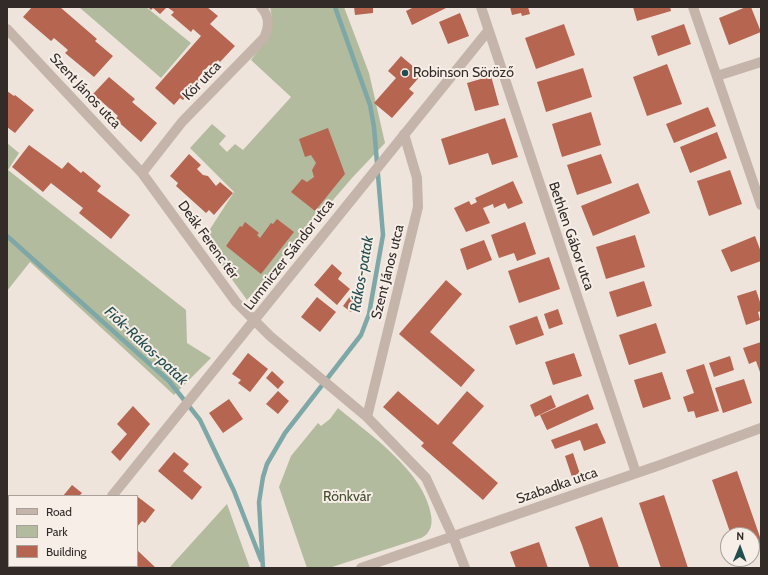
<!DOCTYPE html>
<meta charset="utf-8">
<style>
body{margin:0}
#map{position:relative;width:768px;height:575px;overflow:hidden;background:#eee4db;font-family:Cabin,sans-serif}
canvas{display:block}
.frame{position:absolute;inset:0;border:8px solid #322b28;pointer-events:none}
.legend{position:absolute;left:8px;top:495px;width:130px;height:72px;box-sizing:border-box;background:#f6eee7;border:1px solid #a8a09b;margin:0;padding:5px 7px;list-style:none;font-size:12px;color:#322b28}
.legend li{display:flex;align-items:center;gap:8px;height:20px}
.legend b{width:20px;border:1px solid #a8a09b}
.north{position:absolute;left:720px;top:527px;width:40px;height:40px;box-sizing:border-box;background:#f6eee7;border:1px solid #a8a09b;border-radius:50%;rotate:1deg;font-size:11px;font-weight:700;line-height:16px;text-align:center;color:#322b28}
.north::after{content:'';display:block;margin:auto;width:14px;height:18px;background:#234e4f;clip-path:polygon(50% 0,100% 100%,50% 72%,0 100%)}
</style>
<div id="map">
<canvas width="768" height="575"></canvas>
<div class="frame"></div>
<ul class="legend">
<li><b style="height:5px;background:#c4b4a9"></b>Road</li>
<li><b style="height:11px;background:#b2bb9d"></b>Park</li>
<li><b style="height:11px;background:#b66551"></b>Building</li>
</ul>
<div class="north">N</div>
</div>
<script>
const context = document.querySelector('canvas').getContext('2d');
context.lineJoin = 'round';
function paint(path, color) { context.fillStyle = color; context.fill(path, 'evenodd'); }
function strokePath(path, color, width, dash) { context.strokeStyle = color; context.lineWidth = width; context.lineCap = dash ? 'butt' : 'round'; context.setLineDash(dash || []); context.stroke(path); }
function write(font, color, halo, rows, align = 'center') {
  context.font = font + ' Cabin,sans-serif'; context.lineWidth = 4; context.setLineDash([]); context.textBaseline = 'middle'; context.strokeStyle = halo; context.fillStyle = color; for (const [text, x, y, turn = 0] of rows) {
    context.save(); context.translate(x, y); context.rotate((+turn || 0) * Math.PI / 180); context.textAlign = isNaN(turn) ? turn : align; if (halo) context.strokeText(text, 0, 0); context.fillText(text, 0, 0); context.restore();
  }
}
paint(new Path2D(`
 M79 7H146L191 43 161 78Z
 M270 7H344L369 73 385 143 352 178 247 300 203 240 234 192 190 148 212 124 226 136 219 144 227 152 235 144 243 150 291 97 251 60C264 43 276 30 270 7Z
 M7 143 19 153 8 170 186 310 187 343 211 358 174 395 30 262 7 291Z
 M338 408C370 435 424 471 431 515 433 525 430 534 421 538L329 568H307L279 487 291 456 318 423 321 426 330 419Z
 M227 504 250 568H169Z`), '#b2bb9d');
strokePath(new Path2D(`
 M7 236 169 381 200 420 234 491 261 560
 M263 568 259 502 263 477 267 464 285 433 361 335 369 314 383 235 374 127 370 105 335 7`), '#7ea7a7', 4.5);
paint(new Path2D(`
 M32 7H60L97 39 95 41 113 56 94 77 65 53 68 50 54 38 51 41 23 17Z
 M148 7H167L160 14 153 8 151 10Z
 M167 7H207L218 16 210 24 235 46 220 62 218 60 212 67 209 65 198 78 201 80 183 100 180 98 174 105 155 88 201 36 193 29 191 32 171 15 174 12Z
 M354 7H373V13L355 15Z
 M414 7H448L412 25 406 11Z
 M510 7H528L530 14 522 16 521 13 512 15Z
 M633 7H670L671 11 637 21Z
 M746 7H751L761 32 729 45 719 18Z
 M460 13 469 36 448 44 439 22Z
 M564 24 575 55 536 69 525 38Z
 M684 24 691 44 658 56 651 36Z
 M401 56 422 74 409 89 414 93 392 118 374 103 396 78 388 71Z
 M667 64 682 104 647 116 633 77Z
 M583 68 592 97 546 112 537 82Z
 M491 76 499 105 475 111 467 83Z
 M109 77 135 99 132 102 157 123 141 142 115 119 118 116 93 94Z
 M7 91 14 96 15 95 34 110 15 133 7 127Z
 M708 107 716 126 674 143 666 124Z
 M591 112 601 145 562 157 552 124Z
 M505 118 518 157 492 165 488 153 449 165 441 139Z
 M328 128 345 174 315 211 291 192 302 179 307 182 314 177 312 170 316 163 311 155 305 157 299 139Z
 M717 132 727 158 690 173 680 147Z
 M29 145 62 169 68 162 81 173 83 171 101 186 97 191 130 215 111 239 79 213 83 208 51 183 43 192 12 167Z
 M189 154 201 165 197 169 203 175 208 176 216 186 220 182 233 193 214 215 209 210 206 213 176 186 178 183 170 176Z
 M601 154 612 183 577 195 567 165Z
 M730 170 742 204 709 216 697 181Z
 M513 181 523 203 508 209 505 203 494 208 493 204 483 208 490 223 466 232 454 208 469 201 471 205 477 202 475 198Z
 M638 183 650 213 593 236 581 206Z
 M277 219 294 232 261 274 226 246 240 226 242 227 245 222 259 233 257 235 260 238 271 223 273 224Z
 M525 222 536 254 517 261 514 253 499 258 491 235Z
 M635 235 645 267 606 279 596 247Z
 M755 236 761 252V261L731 272 721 250Z
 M484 240 492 260 467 270 460 249Z
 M549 257 560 289 519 303 508 271Z
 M332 264 342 273 338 279 350 289 337 305 314 285Z
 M446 280 462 294 430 332 475 370 461 387 399 334Z
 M644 281 652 306 617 317 609 292Z
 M756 290 761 305V311L758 312 760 320 746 325 737 296Z
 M351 295 360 301 351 312 343 306Z
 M317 297 336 312 320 332 301 317Z
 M558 309 563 324 549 329 544 314Z
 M537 316 544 335 516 345 509 326Z
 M656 323 666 353 629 365 619 335Z
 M761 342V375L756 361 749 364 743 348Z
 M248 353 268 369 250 392 238 383 241 380 232 374Z
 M574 353 582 376 553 385 545 362Z
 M730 356 734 370 714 377 709 363Z
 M704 364 719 411 696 418 694 411 688 412 683 397 694 393 686 370Z
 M272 371 284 382 278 389 266 378Z
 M662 372 671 399 643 408 634 380Z
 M744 379 752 403 723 413 715 388Z
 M278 391 289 401 278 414 266 404Z
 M398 391 438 425 467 391 484 406 452 443 498 483 483 500 421 446 424 443 383 407Z
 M588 394 594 409 547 430 540 415Z
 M551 395 556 407 535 417 530 405Z
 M229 399 243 419 223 433 209 413Z
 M133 406 150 424 120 461 111 452 127 434 117 424Z
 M597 423 606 443 584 451 580 440 555 449 551 440Z
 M174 452 189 464 183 471 202 487 192 500 158 471Z
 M573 453 580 474 572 477 565 456Z
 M737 471 761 540V547L752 550V535H731L712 480Z
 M72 485 82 493 80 495 81 496H63Z
 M664 495 671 516 688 568H661L639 503Z
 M138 497 155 510 145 523 142 521 137 527Z
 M602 517 619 568H590L582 545 575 527Z
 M539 542 548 568H516L510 552Z
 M137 550 156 568 116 567 137 566Z`), '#b66551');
strokePath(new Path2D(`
 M481 7 636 473
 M693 7 761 205
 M7 29 142 173 236 302 270 336 367 417 426 478 453 537 465 568
 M717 76 761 62
 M142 173 182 122 264 38C269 28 270 16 261 7
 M367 417 418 207 417 178 404 134
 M112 496 488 31
 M53 568 55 566
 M361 568 660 465 761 428`), '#c4b4a9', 10);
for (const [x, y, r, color] of [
 [405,73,4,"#234e4f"]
]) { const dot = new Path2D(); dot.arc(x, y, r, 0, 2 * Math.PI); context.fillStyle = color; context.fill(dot); strokePath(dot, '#f6eee7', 1.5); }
write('14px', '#322b28', '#f6eee7', [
 ["Robinson Söröző",413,73]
], 'left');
write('14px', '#322b28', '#f6eee7', [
 ["Kör utca",202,81,-46],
 ["Szent János utca",85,91,47],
 ["Bethlen Gábor utca",571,236,71],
 ["Deák Ferenc tér",208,240,54],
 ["Lumniczer Sándor utca",289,255,-52],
 ["Szent János utca",388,272,-76],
 ["Szabadka utca",557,486,-19]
]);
write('14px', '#444e2f', '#f6eee7', [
 ["Rönkvár",347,497]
]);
write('italic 15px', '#234e4f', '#f6eee7', [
 ["Rákos-patak",362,274,-80],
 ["Fiók-Rákos-patak",146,346,43]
]);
</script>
